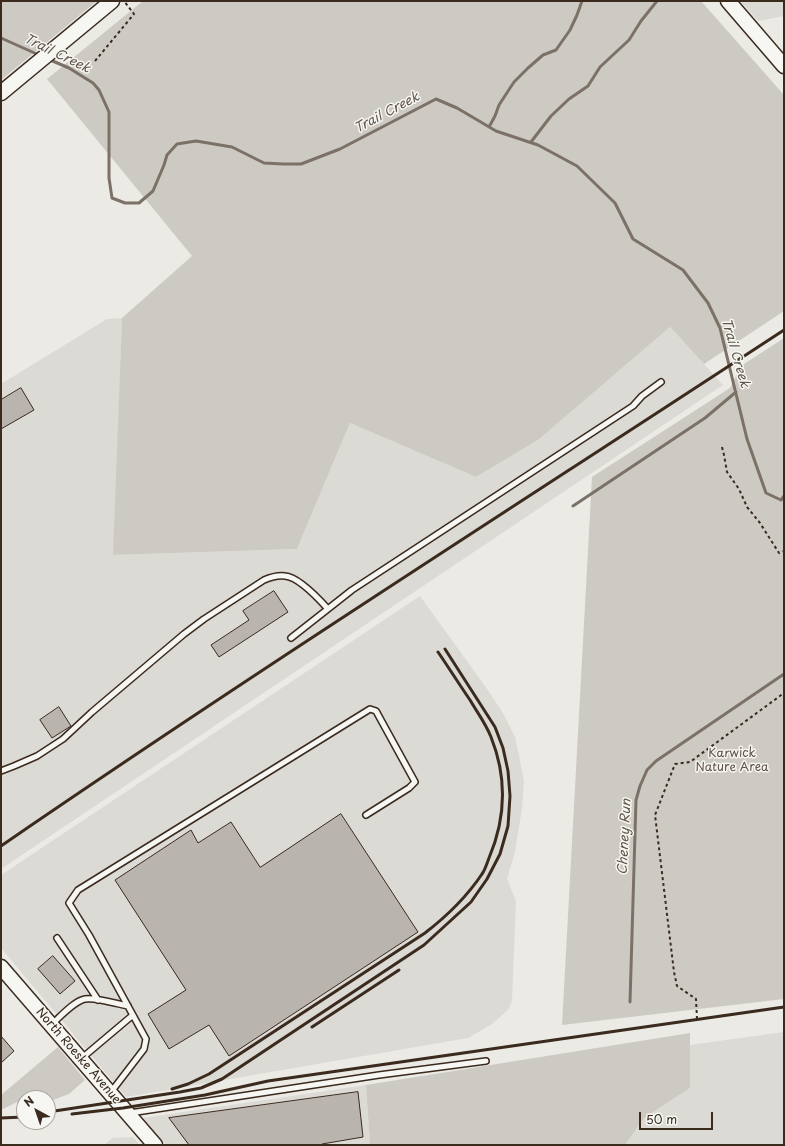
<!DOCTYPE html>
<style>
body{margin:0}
#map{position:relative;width:785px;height:1146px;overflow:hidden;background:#ebeae5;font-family:"Playpen Sans",sans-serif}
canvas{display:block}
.frame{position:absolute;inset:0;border:2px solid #3b2a1e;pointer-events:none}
.north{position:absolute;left:16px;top:1090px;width:40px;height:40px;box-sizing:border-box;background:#f6f6f2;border:1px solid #aba49d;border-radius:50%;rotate:320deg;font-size:11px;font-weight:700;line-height:16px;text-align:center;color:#3b2a1e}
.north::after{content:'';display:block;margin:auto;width:14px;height:18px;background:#3b2a1e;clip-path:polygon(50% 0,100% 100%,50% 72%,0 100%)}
.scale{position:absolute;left:639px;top:1112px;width:74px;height:18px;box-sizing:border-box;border:2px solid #3b2a1e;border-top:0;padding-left:5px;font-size:12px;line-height:14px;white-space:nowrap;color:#3b2a1e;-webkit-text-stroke:3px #f6f6f2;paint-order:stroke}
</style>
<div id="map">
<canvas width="785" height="1146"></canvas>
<div class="frame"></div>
<div class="north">N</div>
<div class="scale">50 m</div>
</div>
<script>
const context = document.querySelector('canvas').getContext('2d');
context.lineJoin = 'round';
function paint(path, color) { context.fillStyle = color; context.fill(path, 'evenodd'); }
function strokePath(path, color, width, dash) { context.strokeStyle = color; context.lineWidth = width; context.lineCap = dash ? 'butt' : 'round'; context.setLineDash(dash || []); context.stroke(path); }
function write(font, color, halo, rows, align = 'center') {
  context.font = font + ' "Playpen Sans",sans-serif'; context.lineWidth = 3; context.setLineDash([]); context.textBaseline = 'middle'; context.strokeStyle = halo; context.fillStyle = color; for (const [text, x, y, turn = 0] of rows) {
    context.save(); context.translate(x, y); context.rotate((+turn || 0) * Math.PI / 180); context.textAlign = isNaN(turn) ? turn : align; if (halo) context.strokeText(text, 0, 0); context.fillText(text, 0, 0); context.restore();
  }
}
paint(new Path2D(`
 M740 1H784V16L758 21Z
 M122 318 114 555 297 549 350 423 476 477 538 440 670 327 723 385 1 869V384L107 319Z
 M420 596 485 686 503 713 515 737 519 755 524 782 522 808 515 852 507 879 516 901 512 1000 509 1009 492 1024 468 1038 126 1097 1 948V875Z
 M784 1032V1145H625L644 1118 690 1088V1045Z
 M366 1085 370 1145H166L143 1118Z
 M133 1137 140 1145H104L112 1138Z`), '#dcdad4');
paint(new Path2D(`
 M1 1H97L1 80Z
 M143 1H701L784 95V311L704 364 670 327 538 440 476 477 350 423 297 549 113 555 122 318 192 256 47 79Z
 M784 338V999L562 1025 592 477 730 388 741 366Z
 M690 1033V1088L644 1118 625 1145H370L366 1085Z
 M58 1047 85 1080 69 1094 48 1102V1098H24V1104L17 1102 1 1110V1095Z`), '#cdcac4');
strokePath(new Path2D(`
 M1 38 39 55
 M48 59 69 68 93 83 99 90 109 112V178L112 198 125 203H139L153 191 164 165 167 155 177 144 196 141 232 147 264 163 283 164H301L340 149 436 99 457 108 496 131 538 145 577 166 615 203 633 239 683 270 708 303 720 328 747 439 766 493 781 500 784 496
 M489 127 495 116 499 105 514 82 528 68 543 55 556 50 570 30 577 15 582 1
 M531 142 551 116 569 99 588 86 600 67 629 40 641 21 657 1
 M573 506 705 418 736 392
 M630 1002 636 800 640 786 647 770 656 761 784 674`), '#7c7167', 3);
const building = new Path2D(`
 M21 388 34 410 1 429V400Z
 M274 591 288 612 219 657 211 645 249 620 243 611Z
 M59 707 71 726 52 738 40 720Z
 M341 814 418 932 229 1056 209 1025 169 1049 148 1014 186 990 115 880 191 830 198 843 231 822 260 867Z
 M53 956 75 981 60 994 38 969Z
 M1 1036 14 1051 1 1063Z
 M358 1092 363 1137 322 1144 323 1145H189L169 1118Z`);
paint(building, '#bab4ae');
strokePath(building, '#3b2a1e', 1);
const lane = new Path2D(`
 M291 638 352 590 633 406 642 396 661 382
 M1 771 14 766 37 756 63 739 92 712 184 634 204 619 264 580C271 577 277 575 285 576 299 577 319 599 328 609
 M57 938 98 1000
 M52 1024C60 1017 74 1001 85 999 94 997 118 1004 128 1006
 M82 1058 133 1015
 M111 1092 144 1049 146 1039 89 935 69 903 78 890 370 709 376 711 415 782 409 788 366 815
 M130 1113 379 1075 486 1061`);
const secondary = new Path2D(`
 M728 1 784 66
 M1 93 112 1
 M1 967 155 1145`);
strokePath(lane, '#3b2a1e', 8);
strokePath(secondary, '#3b2a1e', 17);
strokePath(new Path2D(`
 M95 61 134 14 124 1
 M722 447 724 455 727 472 739 489 747 507 760 523 779 553 784 551
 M697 1019 696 999 677 986 674 972 655 815 675 764 690 762 784 693`), '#3b2a1e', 2, [3, 3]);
strokePath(lane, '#f6f6f2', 5);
strokePath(secondary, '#f6f6f2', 14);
strokePath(new Path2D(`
 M1 846C259 669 523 501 784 330
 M312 1027 399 970
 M172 1089 188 1084 209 1074 425 933C447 916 466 898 482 874 485 870 487 863 489 858 506 818 507 777 491 737 486 724 477 712 470 700 459 684 449 668 438 652
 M48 1112 180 1092 201 1088 222 1079 424 945 471 902 487 879 500 854 508 826 510 796 508 771 503 748 495 727 445 649
 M72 1114 123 1108 205 1095 268 1081 784 1007
 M1 1118 24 1117`), '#3b2a1e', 3);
write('12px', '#605248', '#f6f6f2', [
 ["Karwick",732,754],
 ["Nature Area",732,768]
]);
write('12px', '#3b2a1e', '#f6f6f2', [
 ["North Roeske Avenue",78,1056,49]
]);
write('italic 13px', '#615449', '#f6f6f2', [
 ["Trail Creek",57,54,26],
 ["Trail Creek",387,113,-28],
 ["Trail Creek",735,353,74],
 ["Cheney Run",625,837,-87]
]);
</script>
